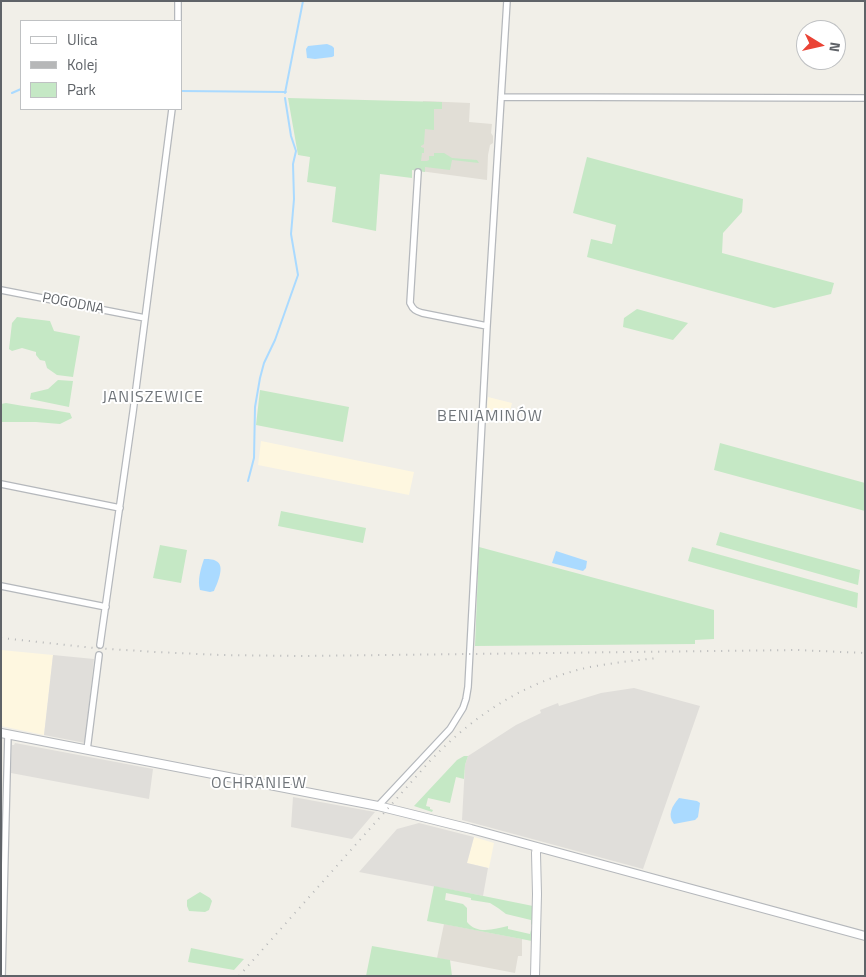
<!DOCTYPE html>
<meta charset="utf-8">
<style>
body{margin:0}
#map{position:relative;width:866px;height:977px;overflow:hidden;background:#f1efe8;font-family:"Titillium Web",sans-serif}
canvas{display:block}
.frame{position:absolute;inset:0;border:2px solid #5f6368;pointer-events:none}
.legend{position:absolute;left:20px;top:20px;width:162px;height:90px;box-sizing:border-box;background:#fff;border:1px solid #bfc1c3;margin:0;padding:6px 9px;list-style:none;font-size:15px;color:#5f6368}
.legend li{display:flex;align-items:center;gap:10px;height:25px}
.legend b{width:25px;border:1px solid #bfc1c3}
.north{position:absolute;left:796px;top:20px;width:50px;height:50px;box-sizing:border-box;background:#fff;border:1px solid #bfc1c3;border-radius:50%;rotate:99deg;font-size:14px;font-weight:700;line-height:20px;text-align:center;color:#5f6368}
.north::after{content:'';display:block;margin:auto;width:18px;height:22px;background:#ea4335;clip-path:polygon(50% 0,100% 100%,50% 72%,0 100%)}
</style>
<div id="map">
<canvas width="866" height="977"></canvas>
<div class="frame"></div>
<ul class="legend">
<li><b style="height:6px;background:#fff"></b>Ulica</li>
<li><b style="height:6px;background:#b6b7b8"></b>Kolej</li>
<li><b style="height:14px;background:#c5e8c5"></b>Park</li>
</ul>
<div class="north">N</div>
</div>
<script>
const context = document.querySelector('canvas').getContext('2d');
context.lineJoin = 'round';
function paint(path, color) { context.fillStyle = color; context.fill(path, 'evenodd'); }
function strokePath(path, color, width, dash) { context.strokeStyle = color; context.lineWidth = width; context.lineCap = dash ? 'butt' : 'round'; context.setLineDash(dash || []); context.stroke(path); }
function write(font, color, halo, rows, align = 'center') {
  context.font = font + ' "Titillium Web",sans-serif'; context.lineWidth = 4; context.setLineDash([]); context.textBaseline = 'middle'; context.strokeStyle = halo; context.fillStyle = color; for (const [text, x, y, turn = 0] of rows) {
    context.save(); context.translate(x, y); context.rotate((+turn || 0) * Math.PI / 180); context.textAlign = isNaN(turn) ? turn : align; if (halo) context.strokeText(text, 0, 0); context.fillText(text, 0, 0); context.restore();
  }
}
paint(new Path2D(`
 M488 397 512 403 510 411 511 412 512 409 518 411 516 418 487 410Z
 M261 441 414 472 409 495 258 465Z
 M1 650 53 655 44 735 1 726Z
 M474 837 494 843 489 868 467 863Z`), '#fef7e0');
paint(new Path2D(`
 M53 655 94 659 85 743 44 735Z
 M634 688 700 706 643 869 462 820 465 765 468 756 516 725 541 713 540 710 558 703 559 706 601 693Z
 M15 743 153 769 149 799 11 773 12 745H14Z
 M293 797 375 812 352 839 291 827Z
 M419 823 474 837 467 863 488 868 483 896 359 872 397 829Z`), '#e0deda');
paint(new Path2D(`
 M423 101 470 103 469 122 492 124 491 133 493 136V143L490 145 488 155 487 180 420 171Z
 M444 924 522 939V956H518L515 973 437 958Z`), '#e1ded6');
paint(new Path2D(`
 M288 98 442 102V109H434V130L425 129 424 144 421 146V147L424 148V153H422L421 161H427L429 160V156H434V153H444L452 158 477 160 479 163 452 160 450 170 425 167V172L412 170V178L380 174 376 231 332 222 336 187 307 182 310 157 298 155Z
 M587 157 743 199 742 212 723 233 722 253 834 283 831 294 774 308 587 257 591 239 612 244 616 225 573 213Z
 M637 309 688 323 673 340 623 327 624 318Z
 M17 317 50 321 54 331 80 336 73 377 57 375 47 368 45 361 40 360 36 355V352L22 348 12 351 9 349 12 323Z
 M58 380 73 381 69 407 30 399 31 393 48 389Z
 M260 390 349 407 343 442 256 425Z
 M6 403C27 407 49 409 70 413L72 418 60 424 36 422H1V404Z
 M720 443 865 483V511L714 470Z
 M281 511 366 528 363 543 278 526Z
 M720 532 860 570 858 585 716 545Z
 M160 545 187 550 181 583 153 578Z
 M479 547 714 610V639L695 640V644L475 646Z
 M692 547 858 593 857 608 688 561Z
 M464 756H468L465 765 464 779 456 777 450 803 428 798 426 806 430 807V809L433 810 432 812 414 806 457 760Z
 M434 886 533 906 532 925 531 924V920L506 914 498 908 490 903 471 900V898L446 893 445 900 463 904 467 908V922C477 935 495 929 508 926V929L530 934 531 930 532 931V941L427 921Z
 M200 892 210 898 212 901 209 910 205 912 189 911 187 906V900Z
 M372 946 450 960 452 976H366Z
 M191 948 244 959 234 970 188 962Z`), '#c5e8c5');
paint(new Path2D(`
 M327 44 332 46 334 48V56L332 57 315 59 307 58 306 49 308 46Z
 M556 551 587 561 586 568 583 571 552 563Z
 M204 559C207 559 213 559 216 561 226 565 217 584 214 591L210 592 200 590C197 580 201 568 204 559Z
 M679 798 697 801 700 803 698 817 695 820 674 824C667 815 672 806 679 798Z`), '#aadaff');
strokePath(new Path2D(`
 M181 91 286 92
 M12 93 21 89
 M285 93 303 1
 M248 481 254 458 255 407 260 378 264 363 275 340 298 275 291 234 294 199 293 164 296 151 291 136 285 98`), '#aadaff', 2);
const minor = new Path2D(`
 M178 21V1
 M501 97 865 98
 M418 172 410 303C413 310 416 311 422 313L487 326
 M1 290 145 318
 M1 484 120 508
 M1 586 106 607
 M100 645 133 412 172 109
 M87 750 99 655
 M378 806 450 729 463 708 466 699 468 687 487 326 507 1
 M2 976 8 734`);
const tertiary = new Path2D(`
 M1 733 378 806 471 829 865 936
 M535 976 537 894 536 853 537 847`);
strokePath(minor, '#b5b8bc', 8);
strokePath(tertiary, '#b5b8bc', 10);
strokePath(minor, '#fff', 5.5);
strokePath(tertiary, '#fff', 8);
strokePath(new Path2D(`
 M1 638 94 648 156 652 220 655 304 656 797 650 865 653
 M239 976 430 761C475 714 526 681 590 667 613 663 636 660 659 658`), '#b6b7b8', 2, [1, 6]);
write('14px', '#5f6368', '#fff', [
 ["POGODNA",73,304,11]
]);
context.letterSpacing = '1px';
write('16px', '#70757a', '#fff', [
 ["JANISZEWICE",153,398],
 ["BENIAMINÓW",490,417],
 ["OCHRANIEW",259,784]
]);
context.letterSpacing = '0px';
</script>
